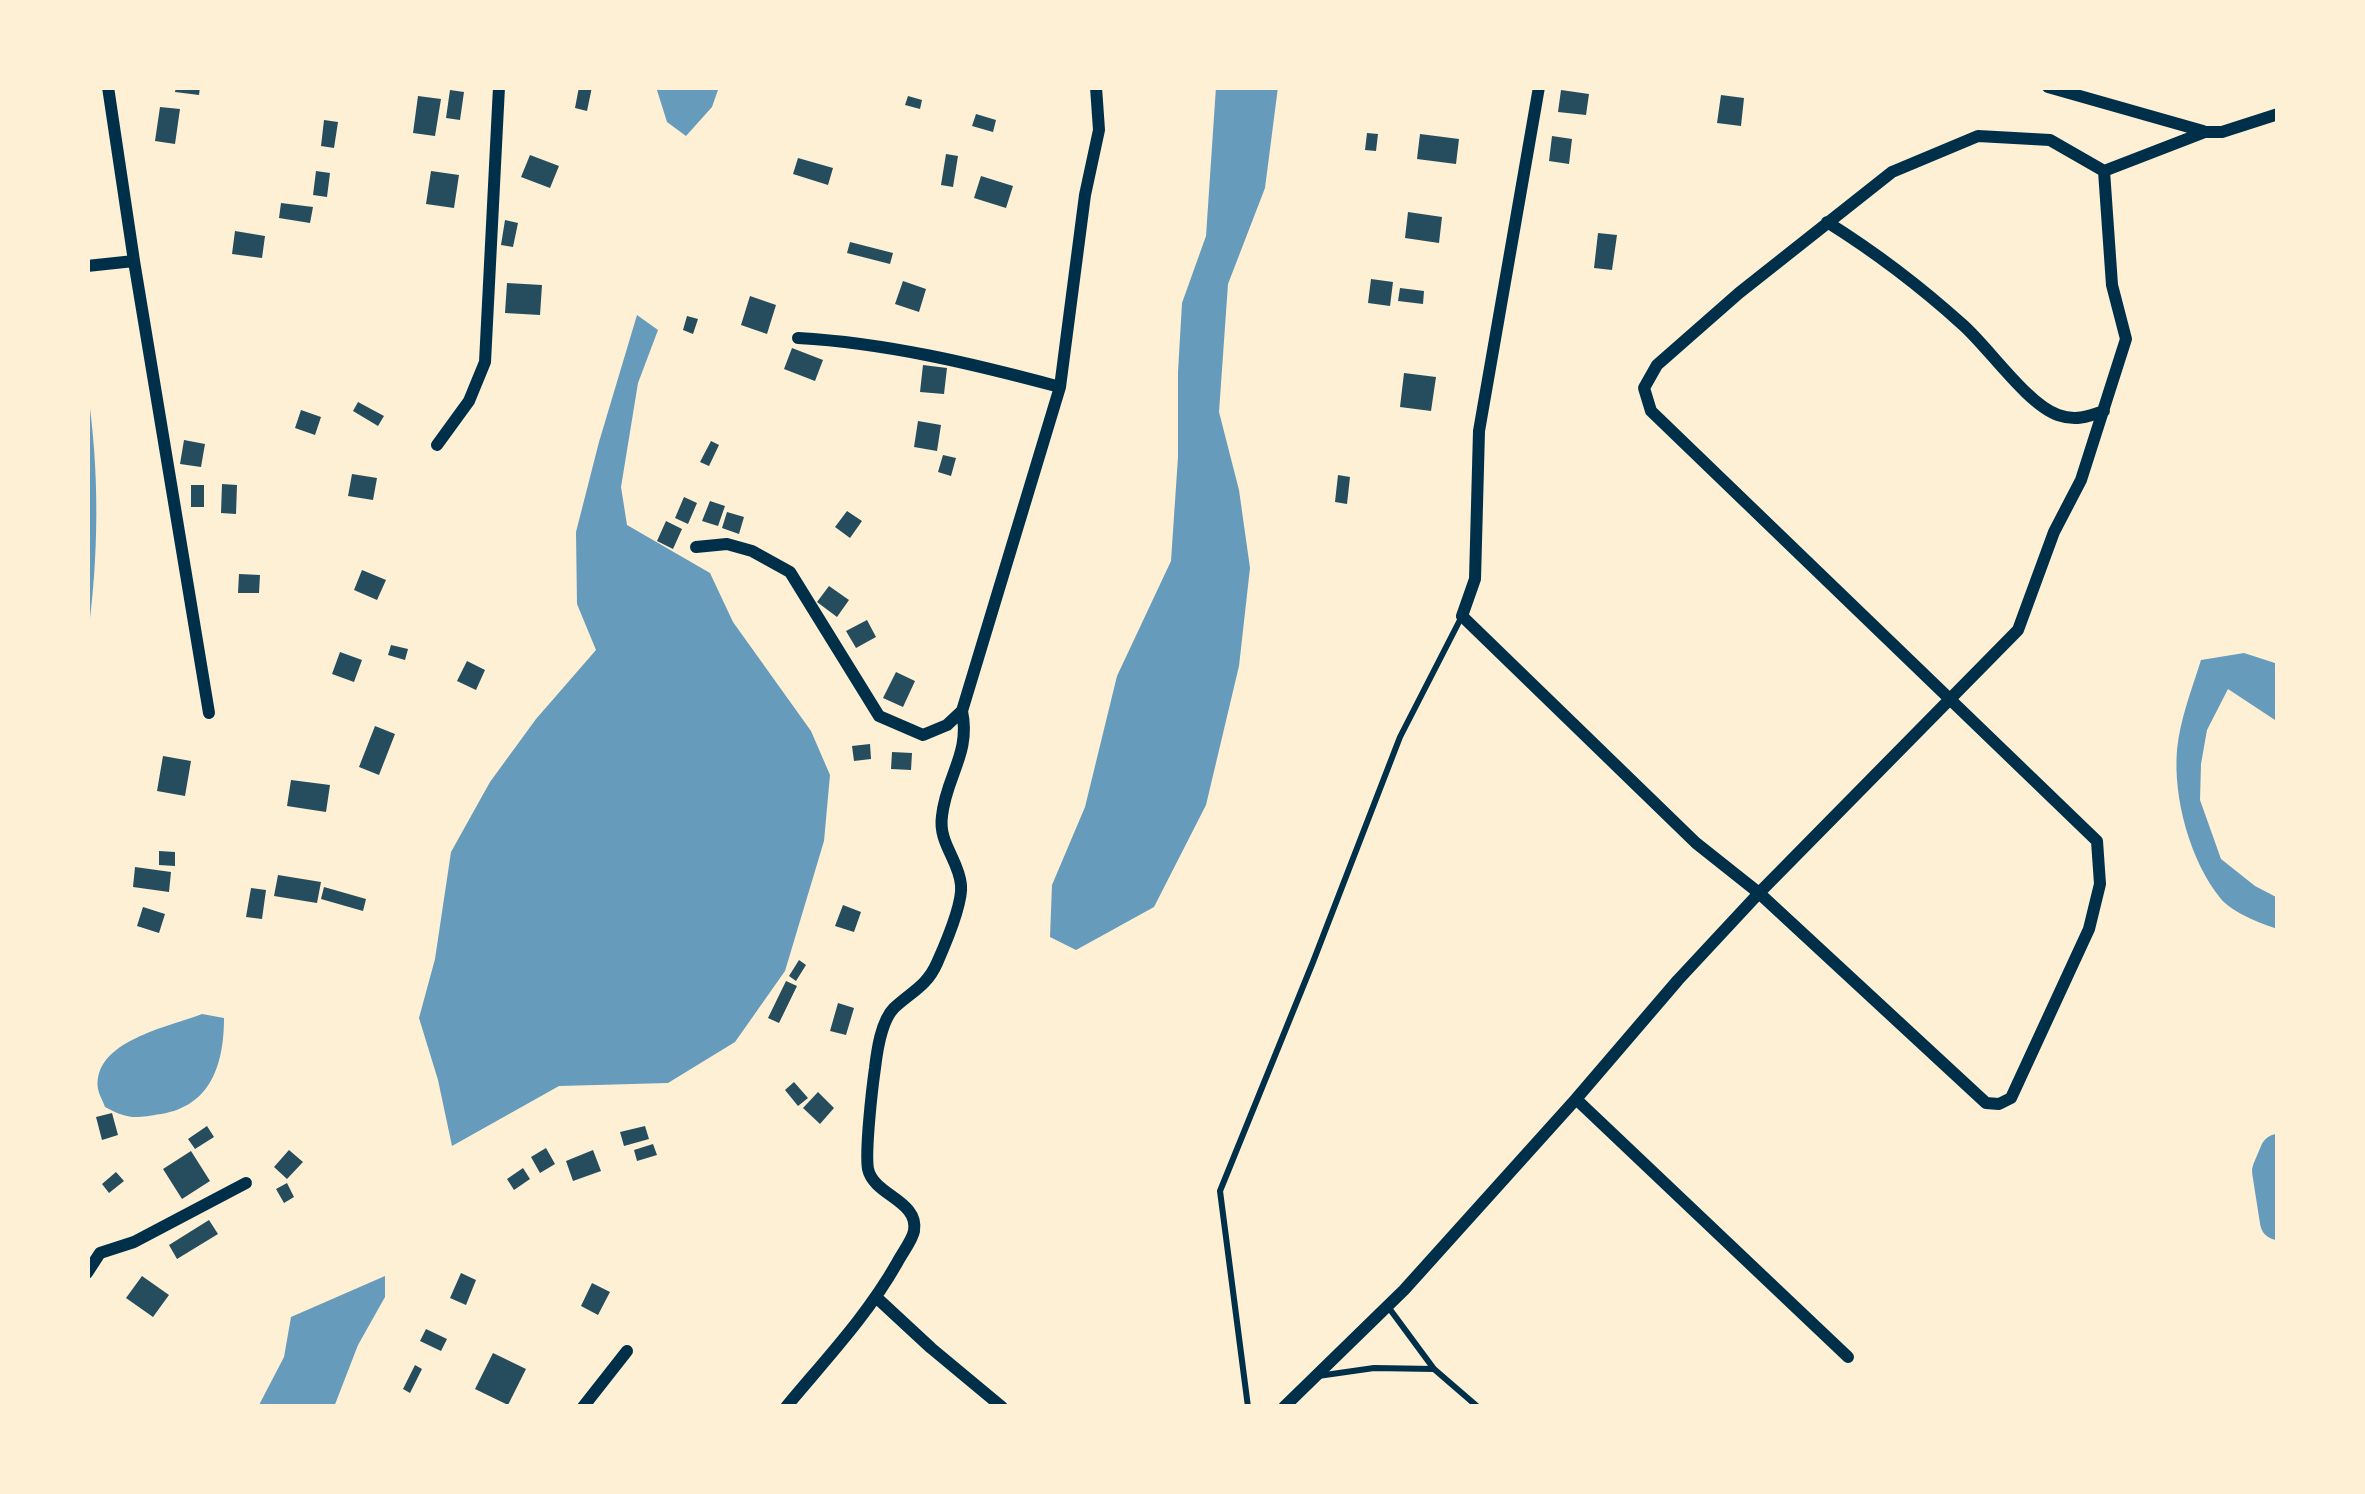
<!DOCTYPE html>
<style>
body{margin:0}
#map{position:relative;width:2365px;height:1494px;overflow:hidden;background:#fdf0d5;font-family:"Open Sans",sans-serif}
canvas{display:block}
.frame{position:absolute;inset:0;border:90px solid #fdf0d5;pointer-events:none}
</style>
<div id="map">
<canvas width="2365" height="1494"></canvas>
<div class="frame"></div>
</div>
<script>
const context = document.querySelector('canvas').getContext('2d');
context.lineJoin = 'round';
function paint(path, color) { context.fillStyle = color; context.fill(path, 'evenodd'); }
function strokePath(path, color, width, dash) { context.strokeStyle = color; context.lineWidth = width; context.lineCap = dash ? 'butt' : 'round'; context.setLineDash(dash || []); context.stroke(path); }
paint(new Path2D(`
 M656 87H719L712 107 686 136 667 122Z
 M1216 87H1278L1265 188 1228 284 1219 412 1239 490 1250 568 1239 666 1206 805 1154 907 1076 950 1050 937 1052 885 1085 807 1117 676 1171 561 1178 457V372L1182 303 1206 236Z
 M637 315 658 330 638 383 621 487 627 525 710 573 733 622 811 731 830 775 824 841 785 971 735 1042 668 1083 559 1086 452 1146 438 1080 419 1018 435 959 451 852 490 782 536 719 596 650 577 604 576 532 599 442Z
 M87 387C100 471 99 558 87 642Z
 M2244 653 2278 664V722L2228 689 2207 730 2201 764 2200 800 2221 859 2255 886 2278 898V929C2261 924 2232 912 2221 899 2190 861 2173 798 2177 750 2180 719 2192 689 2201 660Z
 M202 1014 224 1018C224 1064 211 1106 161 1114 135 1118 129 1120 105 1107 103 1101 99 1095 98 1089 92 1041 169 1027 202 1014Z
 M385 1276V1297L358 1345 334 1407H258L284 1357 291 1317Z`), '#669bbc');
strokePath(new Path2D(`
 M2278 1152 2270 1171 2278 1222`), '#669bbc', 36);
paint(new Path2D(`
 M176 87H200L199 95 175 92Z
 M579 87H592L587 111 575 108Z
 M450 90 464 92 460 120 446 118Z
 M1561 90 1589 94 1586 115 1558 112Z
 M1721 95 1744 98 1741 126 1717 123Z
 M418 96 441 99 435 136 413 133Z
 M908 96 922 100 920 109 905 105Z
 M160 107 180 109 175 144 155 141Z
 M976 114 996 120 993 132 972 126Z
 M324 120 338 122 334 148 321 146Z
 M1367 133 1378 134 1376 151 1365 150Z
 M1420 134 1459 139 1456 164 1417 159Z
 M1552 136 1572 139 1569 164 1549 161Z
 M946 154 958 156 953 187 941 185Z
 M530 155 559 166 550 188 521 177Z
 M798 158 833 168 828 185 793 174Z
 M316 171 330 173 327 197 313 195Z
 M431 171 459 175 454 208 426 204Z
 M981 176 1013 186 1006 208 974 198Z
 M281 203 313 207 310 223 279 218Z
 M1408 212 1442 217 1439 243 1405 238Z
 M505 220 518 223 513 247 501 245Z
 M235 231 265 236 262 258 232 254Z
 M1598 233 1617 235 1612 270 1594 268Z
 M850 242 893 253 890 264 847 253Z
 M1371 279 1393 282 1390 306 1368 303Z
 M903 281 926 289 919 312 895 304Z
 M507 283 542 285 540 315 505 313Z
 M1400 288 1424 291 1423 304 1398 301Z
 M750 296 776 305 767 334 741 325Z
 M687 316 698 319 693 334 683 330Z
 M792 348 823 360 815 381 784 369Z
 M923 365 947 368 944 394 920 392Z
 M1404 373 1436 377 1431 411 1400 407Z
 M358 402 384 416 378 426 353 411Z
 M301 410 321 417 315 435 295 428Z
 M918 421 941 425 937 451 914 447Z
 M184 440 205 444 201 467 180 464Z
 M711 441 719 445 709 466 700 462Z
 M943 455 956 458 951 476 938 472Z
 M352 474 377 478 373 500 348 496Z
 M1338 475 1350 477 1347 504 1335 502Z
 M222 484 237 485 236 514 221 513Z
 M191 485H204V507H191Z
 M684 497 697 503 688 524 675 518Z
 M710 501 725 506 718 526 702 521Z
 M847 511 862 521 850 538 835 527Z
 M727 512 744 517 739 534 722 528Z
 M666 521 682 529 673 549 657 541Z
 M362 570 386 580 377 600 354 590Z
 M239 574 260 575 259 593H238Z
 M829 586 849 600 837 617 817 602Z
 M867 620 876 637 856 648 846 631Z
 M391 645 408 649 405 660 388 655Z
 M340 652 362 660 354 682 332 674Z
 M467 661 485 670 476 690 457 681Z
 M896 672 915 681 903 707 883 698Z
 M375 726 395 734 379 775 359 767Z
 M870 744 871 759 854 761 852 746Z
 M892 752 912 753 911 770 891 769Z
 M163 756 191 761 185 796 157 791Z
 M291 780 330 785 326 812 287 806Z
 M159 851 175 852V866L159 865Z
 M135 867 171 872 169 892 133 887Z
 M278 875 321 882 317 903 274 896Z
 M324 887 366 899 363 911 321 899Z
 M251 888 266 890 262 919 246 917Z
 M843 905 861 912 854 932 835 926Z
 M143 907 165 914 159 933 137 926Z
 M799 960 806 965 796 981 789 976Z
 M786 981 797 986 779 1023 768 1018Z
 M838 1003 854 1008 846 1035 830 1031Z
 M794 1082 808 1098 798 1106 785 1090Z
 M818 1092 834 1108 820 1124 803 1108Z
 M112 1113 118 1135 102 1140 96 1117Z
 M207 1126 214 1137 195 1149 188 1139Z
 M645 1126 649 1139 624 1146 620 1132Z
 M653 1144 657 1155 637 1161 634 1150Z
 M546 1148 555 1164 540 1173 531 1157Z
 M289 1150 303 1162 287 1179 274 1167Z
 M593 1150 601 1171 573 1181 566 1161Z
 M191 1151 210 1181 182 1199 163 1169Z
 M523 1168 530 1179 514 1190 507 1179Z
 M116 1172 124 1181 109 1193 102 1184Z
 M287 1183 294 1197 284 1203 276 1189Z
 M209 1220 218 1234 177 1259 169 1245Z
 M461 1273 476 1280 466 1305 450 1298Z
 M142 1276 169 1295 153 1317 126 1298Z
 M592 1283 610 1292 598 1315 581 1306Z
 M426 1329 447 1339 441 1351 420 1341Z
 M493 1353 526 1369 508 1405 475 1389Z
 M415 1365 422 1369 410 1393 403 1389Z`), '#264d5e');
strokePath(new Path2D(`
 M1389 1308 1434 1369 1478 1407
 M1318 1376 1374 1368 1434 1369
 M1248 1407 1220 1191 1313 962 1400 737 1462 616`), '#003049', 6);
strokePath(new Path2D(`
 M108 87 134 261 209 713
 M1539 87 1479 431 1475 579 1462 616 1696 843 1759 893 1986 1103 1999 1104 2011 1098 2089 929 2100 884 2097 841 1651 411 1644 388 1657 365 1739 293 1892 172 1978 136 2050 140 2104 171
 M2048 87 2203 131
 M1827 222C1875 252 1921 287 1963 325 1989 348 2027 404 2058 415 2075 421 2087 417 2104 411
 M87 266 134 261
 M798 338C887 343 974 364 1060 387
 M437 445 469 401 485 362 499 87
 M696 547 727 544 752 551 790 572 879 716 923 735 947 725 962 711
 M1576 1099 1848 1357
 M87 1273 100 1253 134 1242 246 1183
 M877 1298 931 1348 1002 1407
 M583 1407 627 1351
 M786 1407C825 1360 867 1316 897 1263 902 1253 912 1241 914 1231 919 1200 874 1196 868 1169 865 1151 872 1089 875 1068 877 1051 881 1021 894 1008 911 992 927 986 937 963 945 945 963 904 961 885 959 860 938 843 942 816 946 776 971 754 962 711L1060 387 1085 195 1099 130 1096 87
 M1284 1407 1404 1290 1576 1099 1678 980 1759 893 2018 630 2054 532 2081 480 2126 339 2112 285 2104 171 2205 132H2222L2278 114`), '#003049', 12);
</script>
